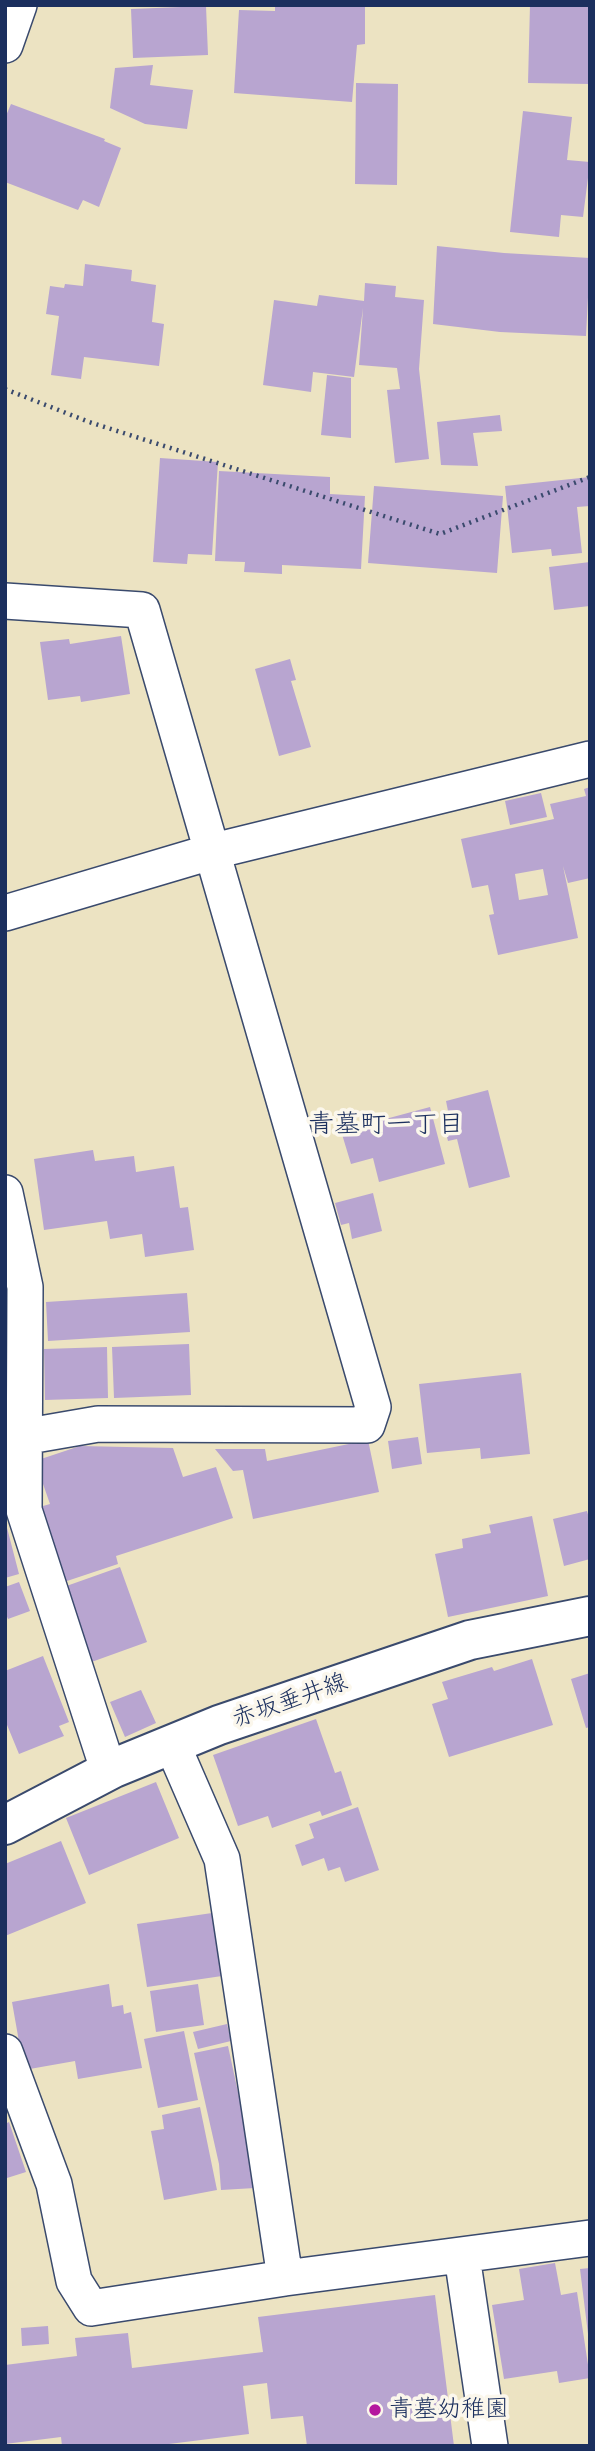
<!DOCTYPE html>
<meta charset="utf-8">
<style>
body{margin:0}
#map{position:relative;width:595px;height:2451px;overflow:hidden;background:#ece3c2;font-family:"Patrick Hand",sans-serif}
canvas{display:block}
.frame{position:absolute;inset:0;border:7px solid #1b2f5e;pointer-events:none}
</style>
<div id="map">
<canvas width="595" height="2451"></canvas>
<div class="frame"></div>
</div>
<script>
const context = document.querySelector('canvas').getContext('2d');
context.lineJoin = 'round';
function paint(path, color) { context.fillStyle = color; context.fill(path, 'evenodd'); }
function strokePath(path, color, width, dash) { context.strokeStyle = color; context.lineWidth = width; context.lineCap = dash ? 'butt' : 'round'; context.setLineDash(dash || []); context.stroke(path); }
function write(font, color, halo, rows, align = 'center') {
  context.font = font + ' "Patrick Hand","Klee One",sans-serif'; context.lineWidth = 7; context.setLineDash([]); context.textBaseline = 'middle'; context.strokeStyle = halo; context.fillStyle = color; for (const [text, x, y, turn = 0] of rows) {
    context.save(); context.translate(x, y); context.rotate((+turn || 0) * Math.PI / 180); context.textAlign = isNaN(turn) ? turn : align; if (halo) context.strokeText(text, 0, 0); context.fillText(text, 0, 0); context.restore();
  }
}
paint(new Path2D(`
 M275 5 365 7V44L357 45 352 102 234 93 239 10 275 11Z
 M530 5H590V84L528 83Z
 M206 6 208 55 133 58 131 9Z
 M153 65 150 85 193 90 187 129 145 124 110 108 115 68Z
 M356 83 398 84 397 185 355 184Z
 M11 104 105 139 104 141 121 148 99 207 83 200 78 210 5 182V118Z
 M523 111 572 117 567 160 590 162 583 217 561 215 559 237 510 232Z
 M437 246 504 253 590 258 586 336 500 332 433 324Z
 M85 264 132 270 131 281 156 285 152 322 164 324 159 366 84 357 81 379 51 375 59 316 46 314 50 286 64 288 65 284 83 286Z
 M365 283 396 286 395 297 424 300 419 369 429 459 395 463 387 390 400 389 397 368 359 365 363 308 354 377 313 372 311 392 263 385 274 300 317 306 319 295 364 301Z
 M327 375 351 378V438L321 435Z
 M500 415 502 431 473 433 478 466 441 465 437 422Z
 M160 458 218 462 212 555 188 554 187 564 153 562Z
 M219 471 330 477V494L365 496 361 569 282 565V574L244 572 245 562 215 561Z
 M590 477V506L577 507 582 553 552 556 551 549 512 553 505 486Z
 M374 486 503 496 497 573 368 563Z
 M590 562V606L554 610 549 567Z
 M121 636 130 694 81 702 80 696 48 700 40 642 69 639 70 644Z
 M290 659 296 680 291 681 311 747 279 756 255 669Z
 M590 787V878L568 883 563 866 578 938 498 955 489 915 494 914 488 885 472 888 461 839 554 819 550 804 586 796 584 789ZM543 869 548 895 519 900 515 874Z
 M541 793 547 817 510 825 505 801Z
 M488 1090 510 1177 469 1188 457 1139 448 1141 442 1118 449 1116 446 1101Z
 M430 1107 445 1164 379 1182 373 1158 351 1164 341 1131Z
 M93 1150 95 1161 134 1156 136 1172 174 1166 180 1208 188 1207 194 1250 145 1257 142 1234 110 1239 107 1221 44 1230 34 1159Z
 M373 1193 382 1231 352 1239 349 1223 341 1225 335 1203Z
 M5 1281H7L9 1311H5Z
 M187 1293 190 1332 48 1341 46 1302Z
 M189 1344 191 1395 114 1398 112 1347Z
 M107 1347 108 1398 45 1400 44 1349Z
 M521 1373 530 1454 481 1459 480 1448 427 1453 419 1384Z
 M418 1437 422 1464 392 1469 388 1441Z
 M368 1440 379 1492 253 1519 243 1470 233 1471 215 1449H265L267 1461Z
 M80 1446 173 1448 183 1477 216 1467 233 1518 116 1556 118 1564 55 1585 29 1510 50 1504 35 1461Z
 M587 1511 590 1522V1559L564 1566 553 1519Z
 M532 1516 548 1596 448 1617 435 1554 463 1548 462 1539 491 1533 489 1525Z
 M5 1520 19 1574 5 1578Z
 M120 1567 147 1642 86 1664 58 1589Z
 M19 1582 30 1611 8 1619 5 1612V1587Z
 M43 1656 69 1722 59 1726 64 1736 19 1754 5 1720V1671Z
 M532 1659 553 1725 449 1757 432 1704 448 1699 442 1682 492 1667 494 1671Z
 M590 1673V1727L586 1728 571 1679Z
 M141 1690 156 1723 125 1737 110 1702Z
 M316 1719 335 1773 341 1771 352 1805 322 1816 320 1811 272 1828 268 1816 238 1826 213 1755Z
 M156 1782 179 1838 89 1875 66 1818Z
 M358 1807 379 1870 345 1882 340 1867 328 1871 324 1858 302 1866 295 1845 314 1838 309 1824Z
 M61 1841 86 1903 5 1936V1864Z
 M212 1913 222 1976 147 1987 137 1924Z
 M109 1984 112 2007 123 2005 124 2014 131 2012 142 2068 78 2079 75 2061 24 2070 12 2002Z
 M198 1984 204 2025 156 2032 150 1991Z
 M227 2024 231 2041 198 2049 193 2032Z
 M184 2031 198 2100 158 2108 144 2039Z
 M228 2046 252 2157 255 2188 221 2190 219 2164 194 2053Z
 M200 2107 217 2190 164 2200 151 2131 164 2129 162 2115Z
 M9 2122 26 2172 7 2178 5 2124Z
 M555 2263 561 2295 577 2292 590 2378 559 2383 557 2371 504 2379 492 2305 524 2300 519 2269Z
 M590 2268V2334H588L580 2269Z
 M435 2295 454 2446H307L303 2416 271 2419 267 2383 243 2386 249 2434 153 2446H62L61 2437 5 2444V2365L77 2356 75 2338 128 2333 132 2368 263 2352 258 2317Z
 M48 2326 49 2344 22 2346 21 2328Z`), '#b8a5d0');
const street = new Path2D(`
 M5 45 19 5
 M5 601 142 610 373 1407 367 1425 98 1424 23 1437
 M5 913 214 851 590 759
 M5 1193 25 1287 24 1510 105 1760 114 1768
 M172 1744 222 1859 285 2278 590 2238
 M5 2052 54 2184 74 2281 91 2308 285 2278
 M462 2256 490 2446`);
const secondary = new Path2D(`
 M5 1825 114 1768 219 1725 470 1640 590 1616`);
strokePath(street, '#3a4a6d', 38);
strokePath(secondary, '#3a4a6d', 42);
strokePath(new Path2D(`
 M5 389 89 422 440 534 590 477`), '#3a4a6d', 4.5, [2, 5]);
strokePath(street, '#fff', 35);
strokePath(secondary, '#fff', 38);
for (const [x, y, r, color] of [
 [375,2410,7,"#b5179e"]
]) { const dot = new Path2D(); dot.arc(x, y, r, 0, 2 * Math.PI); context.fillStyle = color; context.fill(dot); strokePath(dot, '#fbf7ec', 2.5); }
write('24px', '#1b2f5e', '#fbf7ec', [
 ["赤坂垂井線",290,1701,-19]
]);
write('24px', '#1b2f5e', '#fbf7ec', [
 ["青墓幼稚園",389,2410]
], 'left');
write('26px', '#1b2f5e', '#fbf7ec', [
 ["青墓町一丁目",386,1125]
]);
</script>
